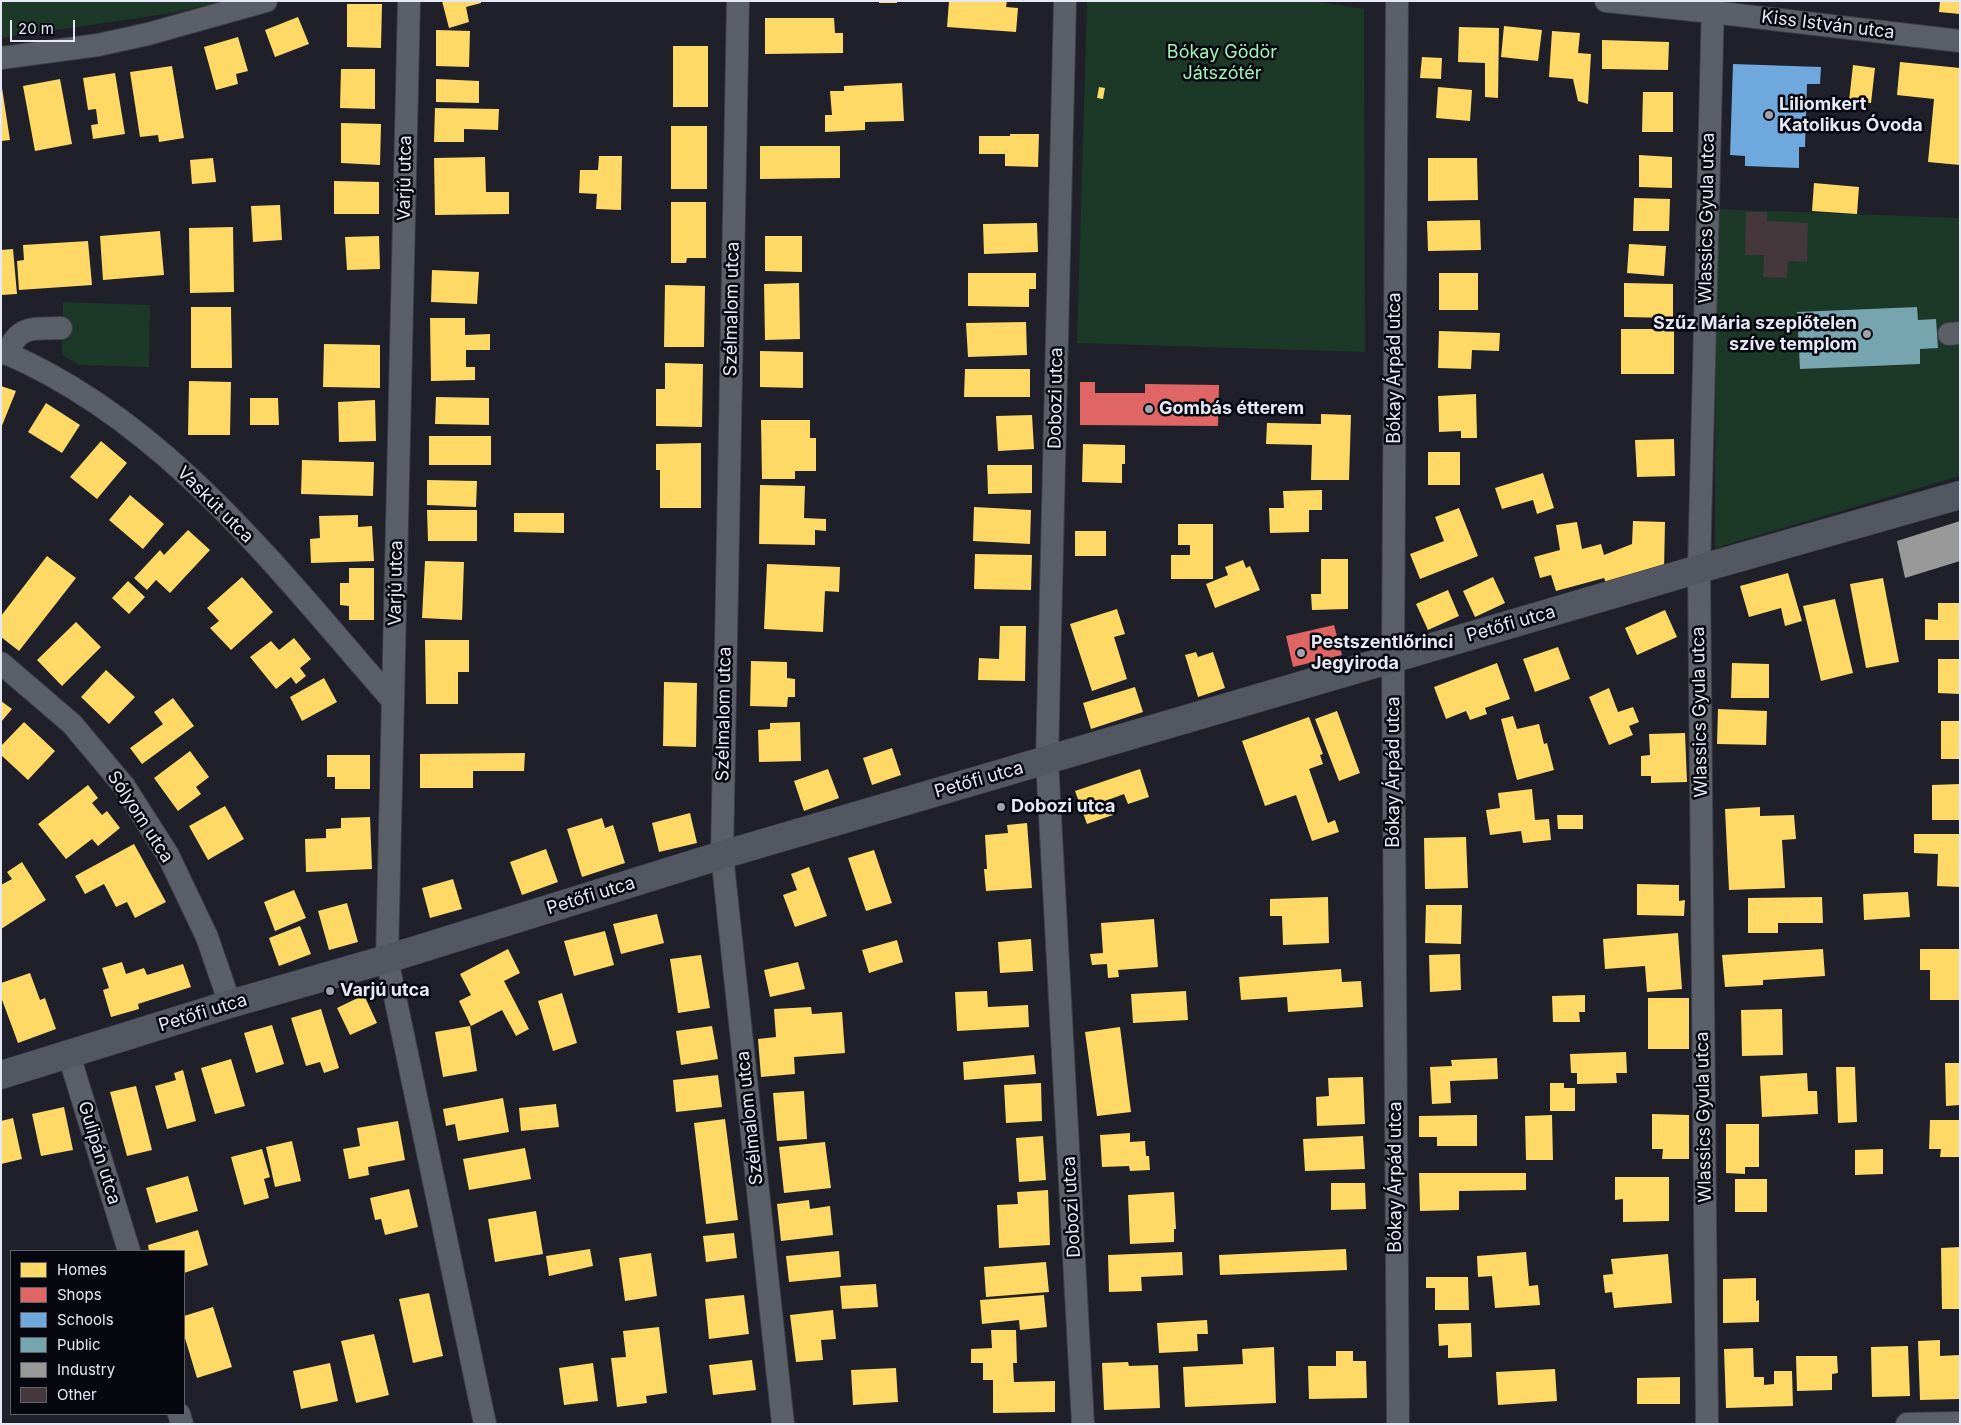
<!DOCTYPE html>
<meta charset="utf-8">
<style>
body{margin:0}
#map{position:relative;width:1961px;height:1425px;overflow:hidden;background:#1f202a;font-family:Inter,sans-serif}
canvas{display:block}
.frame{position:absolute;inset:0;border:2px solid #e6e9f5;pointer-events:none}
.legend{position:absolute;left:10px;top:1250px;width:175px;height:165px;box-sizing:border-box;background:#07080f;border:1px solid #60626b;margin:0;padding:6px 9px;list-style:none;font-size:15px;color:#e6e9f5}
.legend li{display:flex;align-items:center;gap:10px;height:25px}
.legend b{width:25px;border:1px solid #60626b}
.scale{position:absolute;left:10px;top:20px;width:65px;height:22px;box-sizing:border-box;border:2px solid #e6e9f5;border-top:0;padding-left:6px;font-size:15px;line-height:18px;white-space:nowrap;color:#e6e9f5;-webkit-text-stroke:4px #07080f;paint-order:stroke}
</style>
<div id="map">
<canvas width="1961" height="1425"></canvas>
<div class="frame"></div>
<ul class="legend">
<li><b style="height:14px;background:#ffd966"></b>Homes</li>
<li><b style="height:14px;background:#e06666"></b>Shops</li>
<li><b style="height:14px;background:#6fa8dc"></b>Schools</li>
<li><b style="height:14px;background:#76a5af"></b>Public</li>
<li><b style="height:14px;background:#999"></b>Industry</li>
<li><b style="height:14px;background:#44383c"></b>Other</li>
</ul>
<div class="scale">20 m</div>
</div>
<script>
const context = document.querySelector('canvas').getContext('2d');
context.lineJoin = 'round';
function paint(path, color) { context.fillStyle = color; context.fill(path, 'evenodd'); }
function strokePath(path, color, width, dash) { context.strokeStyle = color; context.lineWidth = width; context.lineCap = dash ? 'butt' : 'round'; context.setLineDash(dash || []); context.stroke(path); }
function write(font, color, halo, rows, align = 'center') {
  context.font = font + ' Inter,sans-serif'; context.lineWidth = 5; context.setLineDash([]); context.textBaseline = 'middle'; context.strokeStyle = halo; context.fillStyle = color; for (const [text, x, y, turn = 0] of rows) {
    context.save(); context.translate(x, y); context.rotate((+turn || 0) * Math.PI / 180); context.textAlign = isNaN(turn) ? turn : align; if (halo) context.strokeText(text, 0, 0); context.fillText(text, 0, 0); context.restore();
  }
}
paint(new Path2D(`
 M1 1H223L173 13 1 38Z
 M1087 1H1313L1364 9 1365 352 1077 343Z
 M1716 209 1960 218V476L1715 548Z
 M63 302 150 305 149 367 79 365 62 355Z`), '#1c3827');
paint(new Path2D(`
 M442 1H481V3L466 7 469 22 449 28Z
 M879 1H897V3H879Z
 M949 1H1007L1006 7 1018 8 1016 32 947 27Z
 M1940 1H1960V14L1939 12Z
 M347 4H382L381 48 347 47Z
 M298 17 309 44 275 57 265 30Z
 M765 18H834L835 33H843V53L765 54Z
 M1504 26 1542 30 1538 61 1501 57Z
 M1459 27 1499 28 1498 98 1485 97V63L1458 62Z
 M436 30 470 31 469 67 436 66Z
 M1552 31 1580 33 1578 53 1591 54 1588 104 1578 101 1573 79 1549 77Z
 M238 37 248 71 236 74 238 84 216 90 204 47Z
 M1602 40 1669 42 1668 70 1602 69Z
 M673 46H708V107H673Z
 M1422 57 1442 58 1441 79 1420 78Z
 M1900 62 1960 68V165L1928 162 1934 99 1897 95Z
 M1853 65 1875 68 1871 103 1849 101Z
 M172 66 184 138 159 142 158 135 140 137 130 72Z
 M341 69H375V109L340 108Z
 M115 73 125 134 93 139 91 125 98 124 96 109 88 110 83 78Z
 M60 79 72 144 35 151 23 86Z
 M436 79 479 81V103L436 102Z
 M902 83 904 121 865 122V130L825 132V115H832L830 91H844V86Z
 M1099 87 1105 88 1103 99 1097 98Z
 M1438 87 1472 90 1470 121 1436 118Z
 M2 88 10 140 1 141V89Z
 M1643 92H1673V132H1642Z
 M435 108 499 109 498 130 464 129V142H434Z
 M341 123 381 124 380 165 341 163Z
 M671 126H707V189H671Z
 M1010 134H1039L1038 167 1005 166V154H979V136H1010Z
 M760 146H840V178L760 179Z
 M1639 155 1672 157V188L1639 187Z
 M599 156H622L621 210 596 209 597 194 579 193 580 170H598Z
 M485 157 486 192H509V214L435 215 434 158Z
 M213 158 216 182 192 184 190 160Z
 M1428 158H1477L1478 200 1428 201Z
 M334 181 379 182V214H334Z
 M1814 183 1859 187 1857 214 1812 211Z
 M1634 198 1670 199 1669 231H1633Z
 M671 202H706V258H687L686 263H671Z
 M280 205 282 240 253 242 251 206Z
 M1480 220 1481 250 1428 251 1427 221Z
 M1037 223 1038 252 984 254 983 224Z
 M233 227 234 292 190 293 189 228Z
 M160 231 164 275 103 280 100 236Z
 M379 236 380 269 347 270 345 237Z
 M765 236H802V272L765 271Z
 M88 241 92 285 19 290 17 261 24 260 23 245Z
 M1629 244 1666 246 1664 276 1627 273Z
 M13 249 17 294 1 295V250Z
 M432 270 479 272 477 304 431 302Z
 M968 273H1036V289H1029V307L968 306Z
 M1439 273H1478V310H1439Z
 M799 283 800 339 765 340 764 284Z
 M1624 283 1673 284V318L1624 317Z
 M665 285 705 286 704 347H664Z
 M191 307H231L232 368H191Z
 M430 318H465V335L490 334V350H466V367H475V380L431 381Z
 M1026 322 1027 355 968 357 966 323Z
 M1621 329H1674V374H1621Z
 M1439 331 1500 333 1499 351 1472 350 1471 369 1438 368Z
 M324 344 380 345V388L323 387Z
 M760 351 803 352V388L760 387Z
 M665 363 703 364 702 427 656 426V389H665Z
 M965 369H1030V397H964Z
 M189 381 231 382 230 435H188Z
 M1 386 16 391 1 428Z
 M1476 394 1477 438H1461V431L1439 432 1438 396Z
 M436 397 489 398V425L435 424Z
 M250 398H278L279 425H250Z
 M375 400 376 441 339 442 338 402Z
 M46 403 80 425 62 453 28 432Z
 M1321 414 1351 415 1349 480H1311L1312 445 1266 444 1267 423 1321 424Z
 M1032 415 1034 449 998 451 996 416Z
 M761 420H810V438H816V471H795V479H762Z
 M429 436H491V465H429Z
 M1674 439 1675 476 1637 477 1635 440Z
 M101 441 127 463 97 499 70 477Z
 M701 443V508H660V470H656V444Z
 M1083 444 1125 445V464H1122V483L1082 482Z
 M1428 452H1460V485H1428Z
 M302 460 374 462 373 496 301 494Z
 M987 465H1032V493L988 494Z
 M1543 473 1554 508 1537 514 1533 500 1502 509 1495 488Z
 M427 480 477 481 476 507 427 505Z
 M760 485 805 486 804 518 826 519V531L815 530V545L759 544Z
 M1322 490V510H1309V532L1270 533 1269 508H1284L1283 491Z
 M130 495 164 524 143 549 109 520Z
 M974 507 1031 510 1030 544 973 541Z
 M1459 508 1478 556 1420 579 1410 554 1444 541 1435 517Z
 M427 510H477V541H428Z
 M514 513H564V533L514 532Z
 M358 515V527L372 526 374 561 311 563 310 539 320 538 319 516Z
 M1633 521 1665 522 1664 571 1607 585 1604 578 1556 591 1551 575 1540 578 1534 557 1560 550 1556 525 1577 522 1582 549 1601 544 1604 555 1632 544Z
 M1178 524H1213V579H1171V555H1190V545H1178Z
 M188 530 210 550 170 593 156 580 147 590 134 578 160 550 164 555Z
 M1075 531H1106V556H1075Z
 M975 554 1032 555 1031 590 974 589Z
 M47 556 76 578 19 651 1 637V616Z
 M1321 559H1348V609L1312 610 1311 594H1321Z
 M1243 560 1246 568 1250 566 1260 590 1215 608 1206 584 1228 575 1225 567Z
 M425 561 464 562 462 620 422 618Z
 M767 564 840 567 839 592 825 591 823 632 764 629Z
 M349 568H374V620H349V606L340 605V583H349Z
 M1788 573 1802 621 1785 626 1781 608 1749 617 1740 586Z
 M242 577 273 612 231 650 210 628 219 621 207 608Z
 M1493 577 1505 603 1475 617 1463 591Z
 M1883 578 1899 662 1866 668 1850 584Z
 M128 581 145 597 129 614 112 598Z
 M1448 590 1459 616 1428 630 1416 604Z
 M1835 599 1853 673 1821 681 1803 606Z
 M1938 603H1960V640H1925V619L1938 620Z
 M1117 609 1125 634 1114 637 1127 679 1092 691 1070 624Z
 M1665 610 1677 637 1637 655 1625 628Z
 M76 622 101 647 62 686 37 660Z
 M1000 626H1026L1025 681 978 680 979 658 999 659Z
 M294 638 311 659 300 668 306 676 296 684 291 677 276 689 250 657 271 641 279 650Z
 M425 640H469V672H458V704H426Z
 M1558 647 1570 679 1535 692 1523 659Z
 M1196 652 1198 657 1213 652 1225 688 1198 697 1185 655Z
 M1938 659H1960V694L1938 693Z
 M751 661 787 662V678L795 679V697H788L787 707 750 706Z
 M1497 663 1510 699 1485 708 1487 714 1470 720 1466 711 1446 719 1434 687Z
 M1732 663 1769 664V698H1731Z
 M106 670 135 697 109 724 81 697Z
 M324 678 337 702 302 721 290 697Z
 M664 682 697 683 696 747 663 746Z
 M1135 687 1143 712 1091 729 1083 703Z
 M1609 688 1618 712 1633 707 1639 722 1629 726 1633 735 1609 745 1589 697Z
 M173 698 194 726 142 764 130 748 163 724 154 712Z
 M1 701 12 709 1 722Z
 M1718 709 1767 711 1766 745 1717 744Z
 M1337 711 1360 773 1339 781 1315 719Z
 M1513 716 1517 729 1539 724 1544 744 1547 743 1554 770 1517 780 1501 719Z
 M1309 717 1323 754 1320 755 1323 764 1309 769 1328 823 1335 820 1339 832 1312 841 1296 795 1265 806 1242 741Z
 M1941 721H1960V759H1941Z
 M24 722 55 751 28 780 1 755V746Z
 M800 722 801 761 759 762 758 730 770 729V723Z
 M1685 733 1687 782 1651 783V776H1641V756L1650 755 1649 734Z
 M892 748 901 775 872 785 863 758Z
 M190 751 209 777 196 787 201 794 178 811 154 778Z
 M525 753 524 771H473V788H420V754Z
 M327 755H370V789H335V777H327Z
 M828 769 839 798 804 811 794 781Z
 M1140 769 1149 797 1128 804 1124 794 1108 800 1113 815 1087 824 1075 791Z
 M1960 784V820H1932V785Z
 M88 785 98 798 92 803 102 815 107 811 120 828 98 846 92 839 66 859 38 824Z
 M1532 789 1535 820 1549 819 1551 840 1523 843 1521 831 1490 835 1486 810 1500 808 1498 793Z
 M225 806 244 839 208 860 189 826Z
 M1760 807V816L1794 815 1796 839 1782 840 1785 888 1729 890 1725 809Z
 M690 813 697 843 659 852 652 823Z
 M1557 815H1583V829H1558Z
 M370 817 372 869 306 872 305 839 326 838V829L341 828V818Z
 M602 818 605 828 613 825 625 863 582 877 567 829Z
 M1027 823 1032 888 986 891 984 869H987L985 835 1008 833 1007 825Z
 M1914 834H1960V887L1937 886 1938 854 1914 853Z
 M1466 837 1468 888 1425 889 1424 838Z
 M134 844 166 902 135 918 127 902 116 907 104 884 85 894 75 876Z
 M546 849 558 882 522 895 510 862Z
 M874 850 892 903 866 911 848 858Z
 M22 862 46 900 1 929V885L12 879 7 872Z
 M809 867 827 916 795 927 783 895 797 890 791 874Z
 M453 879 462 909 430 918 422 888Z
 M1637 884 1679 885V901L1685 900 1684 916 1637 915Z
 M294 890 306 918 275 931 264 902Z
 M1908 892 1910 917 1864 920 1863 894Z
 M1328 897 1329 943 1283 945 1282 916H1270V899Z
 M1822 897 1823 923H1778V933H1748V898Z
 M347 903 358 942 329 950 318 911Z
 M1426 905H1462L1461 944 1425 943Z
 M657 914 664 943 621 954 613 924Z
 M1154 919 1158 967 1118 970 1119 977 1108 978 1107 964 1092 965 1090 954 1103 953 1101 923Z
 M300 926 311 954 279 966 269 938Z
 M605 931 614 965 574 976 564 941Z
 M1678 933 1682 989 1647 992 1645 966 1605 969 1603 939Z
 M1031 939 1033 971 1000 973 998 942Z
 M897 940 903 962 869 973 862 950Z
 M508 949 520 973 504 981 529 1029 516 1036 502 1010 471 1026 459 1001 471 995 460 974Z
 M1823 949 1825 976 1763 980V985L1725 987 1722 955Z
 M1920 949H1960V1000H1930V970H1920Z
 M1460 954 1461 990 1430 992 1429 955Z
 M701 955 710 1008 678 1013 670 959Z
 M122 962 126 974 144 968 147 975 183 964 191 987 138 1004 139 1009 111 1017 103 990 109 988 102 968Z
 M798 962 805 989 770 997 764 970Z
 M1341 969 1342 982 1361 981 1363 1007 1288 1012 1287 997 1241 1000 1239 977Z
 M30 973 40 1000 45 998 56 1029 18 1043 1 997V983Z
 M987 991 988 1007 1028 1005 1029 1027 957 1031 955 992Z
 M1186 991 1188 1020 1133 1023 1131 994Z
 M562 993 577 1043 553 1051 538 1001Z
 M364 995 377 1023 350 1035 337 1008Z
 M1585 995V1012H1579L1580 1022H1553L1552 996Z
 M1648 998H1689V1049H1648Z
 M811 1007 812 1014 842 1012 845 1053 794 1057 795 1074 761 1077 758 1039 776 1037 774 1009Z
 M321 1009 339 1068 324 1073 320 1062 306 1066 291 1018Z
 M1782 1009 1783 1055 1742 1056 1741 1010Z
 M272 1025 284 1064 256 1073 244 1033Z
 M470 1026 477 1071 443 1077 435 1032Z
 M712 1026 718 1059 681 1065 676 1031Z
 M1120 1027 1131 1112 1097 1116 1085 1032Z
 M1626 1052 1627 1073H1616L1617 1083 1577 1084V1073H1571L1570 1054Z
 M1034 1055 1036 1074 964 1080 963 1062Z
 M1497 1058 1498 1079 1450 1081 1451 1103 1432 1104 1430 1067 1452 1066 1451 1060Z
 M231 1059 245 1106 215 1114 201 1068Z
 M1945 1063H1960V1105L1946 1106Z
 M1836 1067H1855L1857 1122 1838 1123Z
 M183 1070 196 1121 167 1129 155 1086 176 1080 174 1073Z
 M1807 1073 1808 1091H1817L1818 1114 1762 1117 1760 1076Z
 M718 1075 722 1107 676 1112 673 1080Z
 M1363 1077 1365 1124 1317 1126 1316 1097 1329 1096 1328 1078Z
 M1041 1083 1042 1121 1006 1123 1004 1085Z
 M1550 1083H1564V1088H1575V1111H1550Z
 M136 1086 152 1150 127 1156 110 1092Z
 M804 1091 807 1139 777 1141 773 1093Z
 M503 1098 509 1132 458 1141 455 1124 446 1126 443 1109Z
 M556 1104 559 1127 521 1131 519 1108Z
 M64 1107 73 1150 41 1156 32 1114Z
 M1652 1114 1689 1115V1159H1662L1663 1149H1652Z
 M1477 1115V1146H1437V1137H1419V1116Z
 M1552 1115 1553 1160H1526L1525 1116Z
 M13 1118 22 1159 1 1164V1121Z
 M725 1119 738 1220 706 1224 694 1123Z
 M1930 1120H1960V1157H1940L1941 1149H1929Z
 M398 1121 405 1160 368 1167 369 1175 349 1179 343 1149 360 1146 357 1128Z
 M1726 1124H1759V1167H1745V1174L1726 1173Z
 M1130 1133V1142L1145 1141 1146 1156H1149L1150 1170 1130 1171 1129 1166 1102 1167 1100 1135Z
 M1043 1136 1046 1180 1019 1182 1016 1138Z
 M1363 1136 1365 1169 1305 1171 1303 1139Z
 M292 1141 301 1181 275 1187 266 1147Z
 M825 1142 831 1188 784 1193 779 1147Z
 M525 1148 531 1179 469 1190 463 1159Z
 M262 1149 270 1177 264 1179 269 1198 244 1205 231 1157Z
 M1883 1149V1174L1855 1175V1150Z
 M1419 1173H1526V1190L1459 1191V1210L1420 1211Z
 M188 1176 198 1211 156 1223 146 1188Z
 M1615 1177H1669V1221L1623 1222V1199L1615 1200Z
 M1735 1179H1767V1212H1735Z
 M1331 1183H1365L1366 1209 1331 1210Z
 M409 1189 418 1227 385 1235 381 1219 375 1220 370 1198Z
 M1048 1190 1050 1245 999 1248 997 1205 1018 1204 1017 1192Z
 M1174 1192 1176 1229H1174V1242L1130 1244 1128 1195Z
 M809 1200 810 1209 830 1206 833 1235 781 1241 777 1204Z
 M536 1211 543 1254 495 1262 488 1219Z
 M198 1230 208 1265 184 1273V1251H149L148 1245Z
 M734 1233 737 1258 706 1262 703 1236Z
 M1960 1247V1309H1942L1941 1248Z
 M590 1249 593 1266 549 1276 546 1256Z
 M1346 1249 1347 1270 1220 1275 1219 1255Z
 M839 1251 841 1277 789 1282 786 1256Z
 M1182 1252 1183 1275 1141 1277 1142 1291 1109 1292 1108 1255Z
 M1526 1252 1529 1286 1538 1285 1540 1305 1495 1308 1492 1276 1478 1277 1477 1256Z
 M651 1253 657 1296 625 1301 619 1258Z
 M1668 1254 1672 1303 1614 1308 1612 1292 1605 1293 1603 1275 1613 1274 1611 1259Z
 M1046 1262 1049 1292 986 1297 984 1267Z
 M1426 1277H1468L1469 1310H1435V1288H1426Z
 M1756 1278V1301L1759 1300V1322L1723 1323V1279Z
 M876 1284 878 1307 842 1309 840 1286Z
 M429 1293 443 1356 413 1363 399 1299Z
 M744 1295 749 1334 709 1339 705 1299Z
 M1044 1295 1047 1327 1020 1330 1019 1320 982 1324 980 1300Z
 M213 1307 232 1367 197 1378 184 1335V1316Z
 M833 1310 836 1339 821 1340 823 1360 796 1362 790 1315Z
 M1207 1320 1208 1334H1197L1198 1351 1159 1353 1157 1323Z
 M1471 1323 1472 1357 1448 1358V1345L1439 1346 1438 1324Z
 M659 1327 667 1393 646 1396 647 1403 617 1407 611 1358 626 1357 623 1331Z
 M991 1330H1016L1017 1363H1013L1014 1382 1055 1381V1412L993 1413V1380H983V1363H971V1349L992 1348Z
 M374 1334 389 1395 356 1403 341 1341Z
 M1940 1340V1356L1960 1355V1399L1920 1400 1918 1341Z
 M1908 1346 1910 1396 1872 1397 1871 1347Z
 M1274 1347 1276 1403 1185 1407 1183 1367 1243 1364 1242 1349Z
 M1753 1348 1754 1377H1764V1385L1774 1384V1371H1792L1793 1406 1726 1408 1724 1349Z
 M1336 1351H1353V1361H1366L1367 1398 1309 1399 1308 1366H1336Z
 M1796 1356H1837L1838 1373 1832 1374V1390L1797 1391Z
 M752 1360 756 1390 713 1395 709 1365Z
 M1128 1362 1129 1366 1158 1365 1160 1408 1104 1410 1102 1363Z
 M330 1363 338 1401 301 1409 293 1371Z
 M593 1363 598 1401 564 1405 559 1368Z
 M896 1368 898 1402 853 1405 851 1370Z
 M1555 1369 1557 1401 1498 1405 1496 1372Z
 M1680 1377V1404H1637V1378Z`), '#ffd966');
paint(new Path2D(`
 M1080 382H1095V393H1145V384L1219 385 1218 426 1080 425Z
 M1334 625 1342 655 1293 667 1286 636Z`), '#e06666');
paint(new Path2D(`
 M1733 64 1821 67 1820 84H1807L1805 147H1799V168L1745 166V156L1730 155Z`), '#6fa8dc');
paint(new Path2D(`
 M1917 307 1918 320 1936 319 1938 348 1920 349V364L1800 369 1797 312Z`), '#76a5af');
paint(new Path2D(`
 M1960 521V561L1905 578 1897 541Z`), '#999');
paint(new Path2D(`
 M1746 212H1767V221L1808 223 1807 262 1788 261 1787 278 1763 277 1764 255H1745Z`), '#44383c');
const minor = new Path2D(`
 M409 1 387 959 485 1424
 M738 1 722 855 783 1424
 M1065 1 1047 760 1083 1424
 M1397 1 1393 659 1398 1424
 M1606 1 1712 12 1960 41
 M1 58 98 45 148 34 266 1
 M1949 334 1960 333
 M1 351C166 420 278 570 393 701
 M7 354C19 324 33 329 61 328
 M1 663 72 724 124 786 168 855 207 937 230 1004
 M69 1055 129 1251
 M179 1414 182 1424
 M1707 1424 1699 569 1713 1
 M1907 1424 1960 1423`);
const major = new Path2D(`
 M1 1075 230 1004 387 959 722 855 1699 569 1960 495`);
strokePath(minor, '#3c3d46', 24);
strokePath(major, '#3c3d46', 29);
strokePath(minor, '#5b5f67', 22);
strokePath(major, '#535761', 28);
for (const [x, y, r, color] of [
 [1769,115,5,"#a0a3ae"],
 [1867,334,5,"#a0a3ae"],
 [1149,409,5,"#a0a3ae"],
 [1301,653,5,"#a0a3ae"],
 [1001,807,5,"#a0a3ae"],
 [330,991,5,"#a0a3ae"]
]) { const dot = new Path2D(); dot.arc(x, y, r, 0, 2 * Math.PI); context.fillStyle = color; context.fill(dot); strokePath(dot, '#07080f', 2); }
write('18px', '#e6e9f5', '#07080f', [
 ["Kiss István utca",1828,25,7],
 ["Varjú utca",405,178,-89],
 ["Wlassics Gyula utca",1707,218,-89],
 ["Szélmalom utca",732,309,-89],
 ["Bókay Árpád utca",1395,368,-90],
 ["Dobozi utca",1056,398,-89],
 ["Vaskút utca",215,505,45],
 ["Varjú utca",396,583,-89],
 ["Petőfi utca",1511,624,-16],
 ["Wlassics Gyula utca",1700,712,-91],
 ["Szélmalom utca",724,714,-89],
 ["Bókay Árpád utca",1394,772,-90],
 ["Petőfi utca",979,780,-16],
 ["Sólyom utca",140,817,57],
 ["Petőfi utca",591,896,-17],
 ["Petőfi utca",203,1013,-17],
 ["Wlassics Gyula utca",1704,1117,-91],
 ["Szélmalom utca",750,1118,-96],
 ["Gulipán utca",99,1153,73],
 ["Bókay Árpád utca",1396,1177,-90],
 ["Dobozi utca",1072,1207,-93]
]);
write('18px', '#a1f4b8', '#07080f', [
 ["Bókay Gödör",1222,53],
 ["Játszótér",1222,74]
]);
write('bold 18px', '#e6e9f5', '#07080f', [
 ["Liliomkert",1779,105],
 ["Katolikus Óvoda",1779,126],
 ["Szűz Mária szeplőtelen",1857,324,"right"],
 ["szíve templom",1857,345,"right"],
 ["Gombás étterem",1159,409],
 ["Pestszentlőrinci",1311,643],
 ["Jegyiroda",1311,664],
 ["Dobozi utca",1011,807],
 ["Varjú utca",340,991]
], 'left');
</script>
